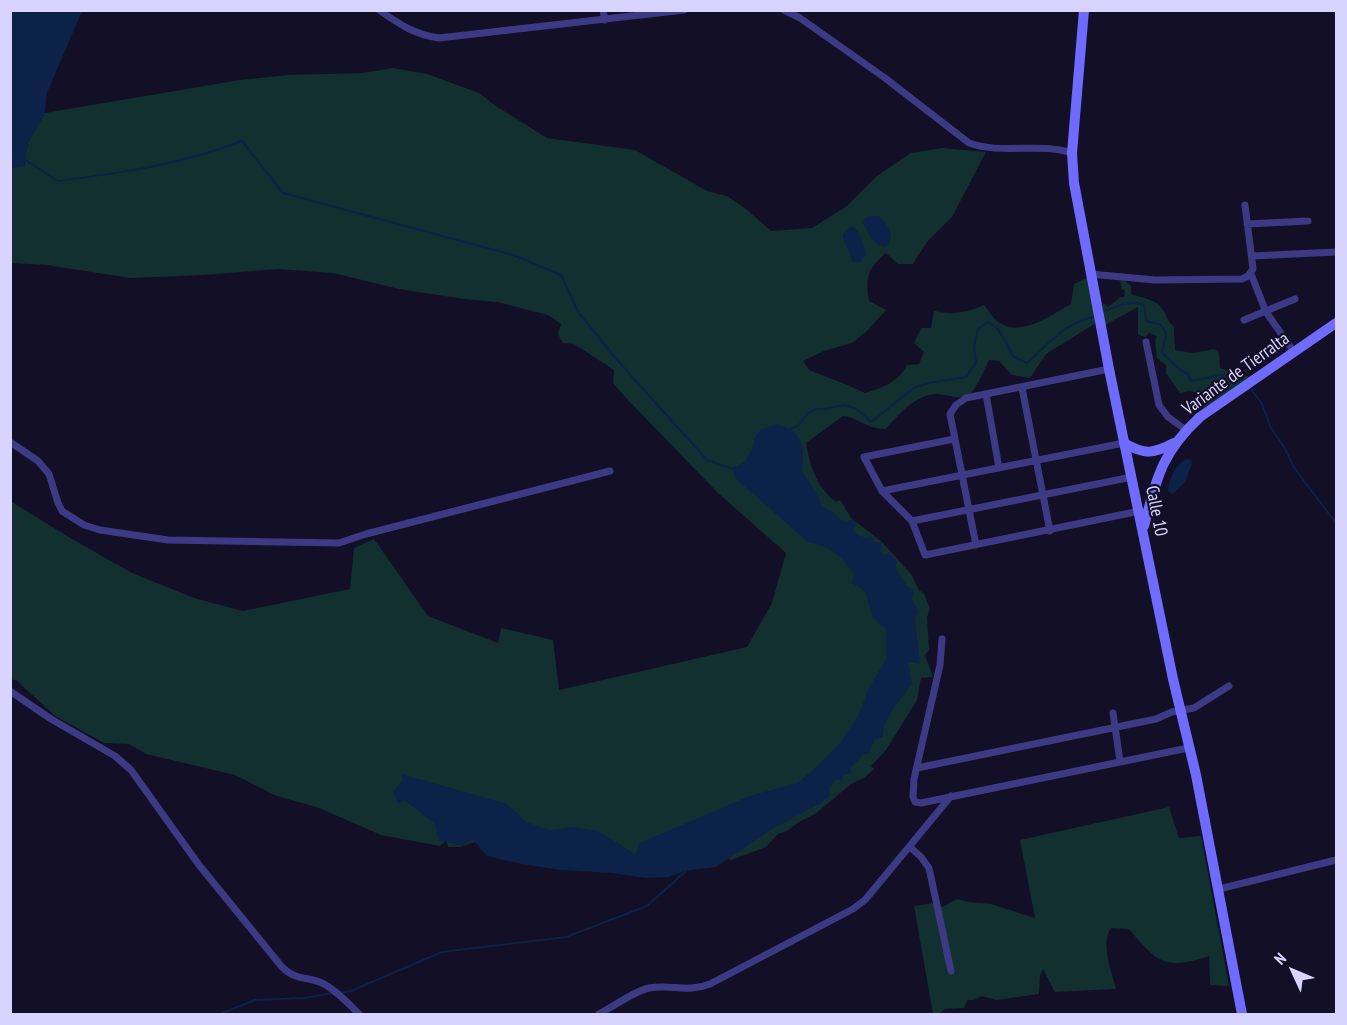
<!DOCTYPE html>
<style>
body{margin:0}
#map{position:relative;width:1347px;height:1025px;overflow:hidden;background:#130f26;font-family:"PT Sans Narrow",sans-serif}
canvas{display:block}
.frame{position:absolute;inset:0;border:12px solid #d9d4ff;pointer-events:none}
.north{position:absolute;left:1263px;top:941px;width:60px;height:60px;-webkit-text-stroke:4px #130f26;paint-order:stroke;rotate:314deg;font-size:16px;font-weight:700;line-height:24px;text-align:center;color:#d9d4ff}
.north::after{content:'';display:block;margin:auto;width:21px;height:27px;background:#d9d4ff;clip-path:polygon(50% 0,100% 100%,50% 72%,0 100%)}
</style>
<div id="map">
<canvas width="1347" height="1025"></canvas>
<div class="frame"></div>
<div class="north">N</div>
</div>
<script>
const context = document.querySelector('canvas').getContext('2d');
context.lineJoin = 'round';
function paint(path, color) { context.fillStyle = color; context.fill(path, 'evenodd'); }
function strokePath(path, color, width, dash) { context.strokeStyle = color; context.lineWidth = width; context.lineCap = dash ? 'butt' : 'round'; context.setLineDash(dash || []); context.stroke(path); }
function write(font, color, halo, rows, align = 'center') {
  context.font = font + ' "PT Sans Narrow",sans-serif'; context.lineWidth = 4.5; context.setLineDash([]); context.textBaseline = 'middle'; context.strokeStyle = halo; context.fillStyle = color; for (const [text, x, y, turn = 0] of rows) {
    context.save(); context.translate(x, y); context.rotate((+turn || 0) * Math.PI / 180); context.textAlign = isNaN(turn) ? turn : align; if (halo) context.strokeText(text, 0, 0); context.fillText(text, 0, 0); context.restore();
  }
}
paint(new Path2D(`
 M393 68 427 74 479 93 496 106 547 138 635 150 707 191 727 196 746 209 771 231 812 228 847 206 877 176 911 153 942 148 986 152 952 217 927 242 913 264H898L886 253C868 268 865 277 869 301L886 310 867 331 852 343 824 351 803 361 809 370 845 384 865 393C882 388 899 382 907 365L919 364 924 352 914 343 921 328H931L934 311C952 315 967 313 984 305 989 310 991 316 996 320 1018 340 1051 315 1071 304L1074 284 1087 278 1096 323 1046 354 1030 378 1012 375 999 361 989 360C984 370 978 385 971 393 962 402 945 393 934 394 913 397 899 414 886 429 869 430 859 418 843 416L806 443C810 467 817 487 836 502L840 500 851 518 882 542 911 574 919 590 924 594 930 609 927 617 929 650 925 655 933 677 921 678 917 700 886 750 871 766 874 769 864 778 851 784 815 814 799 822 787 831 778 834 766 847 731 860 720 853 655 864 485 849 475 842 460 847H448L446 840 440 846 381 835 319 808 274 795 235 775 146 754 129 744 104 743 55 716 17 681 11 679 10 501 72 539 132 573 194 598 243 611 350 589 354 548 374 539 428 616 498 643 501 628 553 640 559 690 747 647 772 603 786 553 718 493 627 399 613 383 614 370 574 344 563 343 558 334 561 324 548 315 497 302 464 299 399 289 333 273 278 269 203 275 130 278 47 265 11 263V168L24 166 28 142 45 113 240 80 288 75 363 73Z
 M1123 279 1131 286V294C1142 298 1157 299 1163 310 1168 317 1166 319 1174 327L1175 350 1193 353 1214 349 1219 353 1220 368 1251 377 1202 409C1198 393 1197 388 1180 393L1166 373V365L1157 358 1155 342 1157 336 1149 333 1145 337 1138 335V307L1103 326V303L1108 307 1120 297H1124L1125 291 1122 289 1120 281Z
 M1169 807 1179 838 1201 836 1229 986 1210 985 1209 956C1165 971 1157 962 1129 929L1111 928C1100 943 1112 973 1116 989L1055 992 1043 969 1040 976 1039 994 996 1000 982 996 974 1000H967L964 1008 945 1009 939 1014H933L914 906 934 903 942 907 957 899 969 902 991 904 1035 918 1020 840Z`), '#12302f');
paint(new Path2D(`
 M11 10 82 11 47 93 45 113 28 142 24 167 11 168Z
 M870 216H878C889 225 896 236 886 247 873 246 869 233 863 223L865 218Z
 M852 226C861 231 863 245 866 254L860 262H853L843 238V234Z
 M777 424C803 432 805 447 802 471L819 496 820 503 826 509 833 512 840 520 848 521 852 519 857 523 853 529C857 537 862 538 871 536L874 542H880L882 546 880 551 883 554 892 555 897 562 895 568 908 587 914 590 912 599 918 611 915 620 920 664 908 662 912 683C902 699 882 718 883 737L874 740 870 753 863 755 850 769 851 773 844 775 842 781 836 779 829 789 830 795 821 803 772 829 716 867 685 871 668 877 646 878 612 873 560 870 522 864 487 856 473 840 462 845 439 841 435 824 404 800 398 804 393 792 403 780 401 774 507 804 526 822 550 830 573 827 598 831 635 854 640 843 750 796 797 783 813 770 841 742 858 716 869 688 886 659V629L873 618 865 591 852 583 854 574C841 555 831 547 808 542L735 478 733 469 745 461 752 450 754 440 760 430Z
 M1187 459 1191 460 1192 464 1185 482 1173 494 1170 493 1168 490C1170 478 1175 464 1187 459Z`), '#0c2248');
strokePath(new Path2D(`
 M24 159 58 181C121 173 183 164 242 141L283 193 513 255 561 275 578 312 618 361 707 460 733 469 735 467
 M1102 312 1123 304 1137 303 1144 305 1146 321 1161 325 1166 334 1162 352C1167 359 1181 371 1188 374L1191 381 1222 375 1242 380
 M1251 389 1262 404 1271 428 1284 447 1295 469 1336 523
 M790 429 799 425 807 414 815 409H825L845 405 857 409 871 422 914 388 929 383 966 377 976 363 974 346 978 329 988 322 998 329 1014 357 1027 363C1047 346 1065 322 1094 317
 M339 993 351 991 442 952 566 937 647 906 686 871
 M220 1014 255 1000 304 998 333 993`), '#0c2248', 2);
strokePath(new Path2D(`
 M379 10C399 24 415 35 439 38L684 10
 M603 10 605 20
 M784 10 800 18 885 78 969 143C1003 155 1038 142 1072 153
 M1247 224 1308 221
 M1252 256 1336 252
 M1090 274 1155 280 1242 279 1248 276 1253 269 1245 205
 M1251 274 1266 312 1294 352
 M1244 320 1295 299
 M1146 342 1159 405 1168 417 1186 430
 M1022 388 1050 531
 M986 394 999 468
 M954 439 864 457 882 491 912 521 925 555 1140 511
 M10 442 38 461 49 474 58 503 62 511 84 525 100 530 168 540 339 543 366 534 610 471
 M882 491 1124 443
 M912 521 1132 477
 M976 545 950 414 956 405 966 398 1109 369
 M942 639 940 665 914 779 913 797 915 802 921 803 1188 748
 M10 691 51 719 115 756 131 770 199 865 282 967C296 981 306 976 322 983 335 989 349 1004 359 1014
 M1113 713 1120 761
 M917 768 1156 719 1172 712 1194 708 1229 686
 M910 847 921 857 929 868 951 971
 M1219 889 1336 860
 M599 1014C615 1006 632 992 649 988 672 984 687 993 710 984L853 909 865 900 951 796`), '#3d3a85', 7);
strokePath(new Path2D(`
 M1084 10 1072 153 1074 183 1109 369 1173 679 1196 775 1242 1014
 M1124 443C1145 455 1153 454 1174 443
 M1144 526C1157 477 1162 452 1200 417L1336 323`), '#6f6bff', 10);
write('18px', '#d9d4ff', '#130f26', [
 ["Variante de Tierralta",1236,374,-36],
 ["Calle 10",1156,511,79]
]);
</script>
